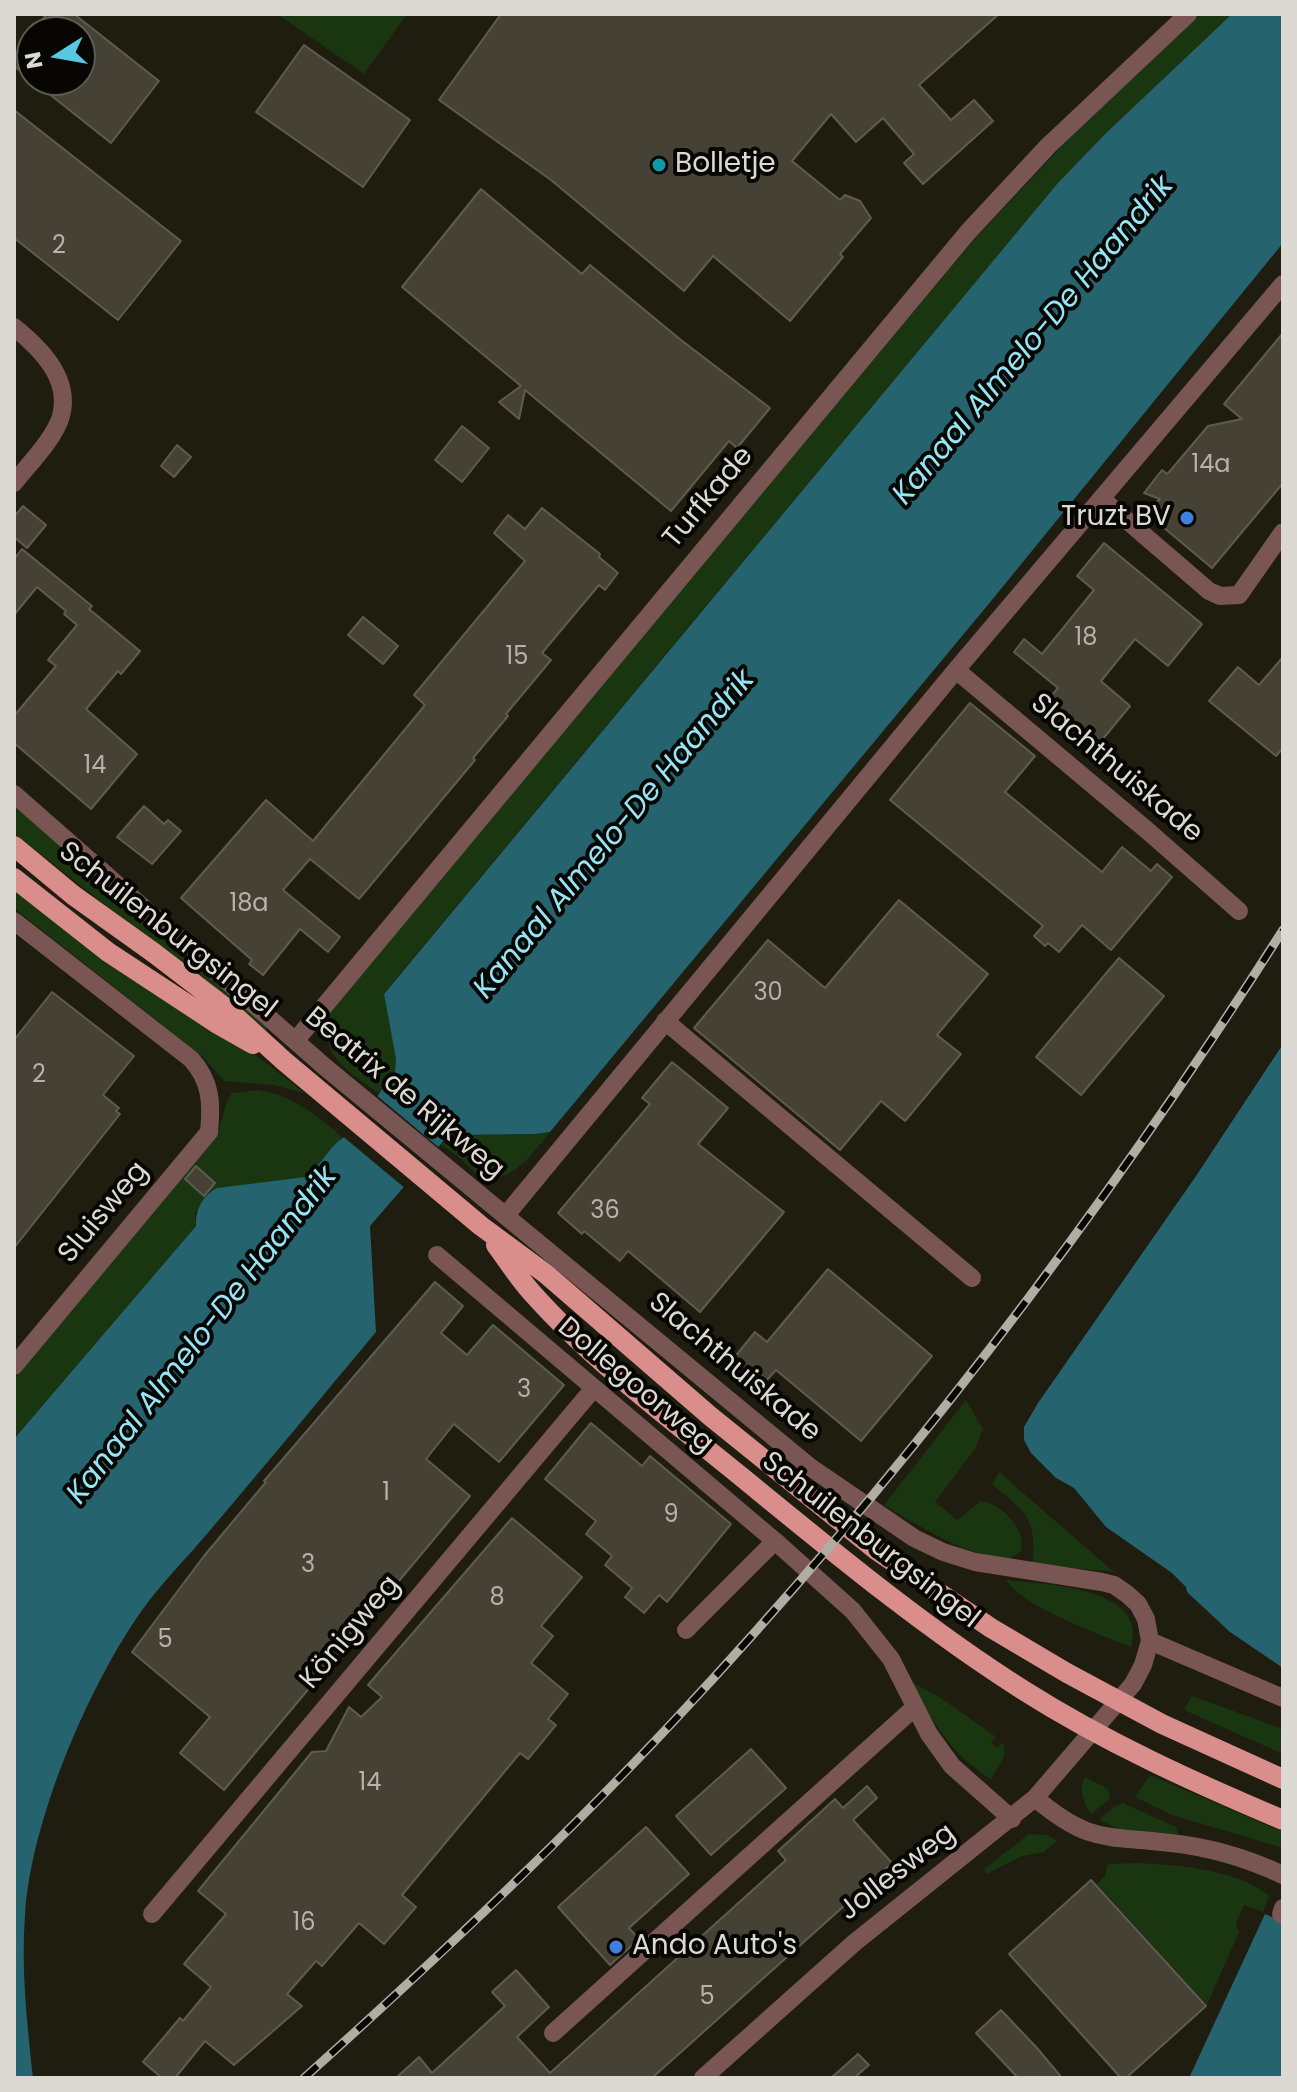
<!DOCTYPE html>
<meta charset="utf-8">
<style>
body{margin:0}
#map{position:relative;width:1297px;height:2092px;overflow:hidden;background:#1f1c10;font-family:Poppins,sans-serif}
canvas{display:block}
.frame{position:absolute;inset:0;border:16px solid #dbd9d1;pointer-events:none}
.north{position:absolute;left:16px;top:16px;width:80px;height:80px;box-sizing:border-box;background:#080603;border:2px solid #5c5a55;border-radius:50%;rotate:259deg;font-size:22px;font-weight:700;line-height:32px;text-align:center;color:#dbd9d1}
.north::after{content:'';display:block;margin:auto;width:28px;height:36px;background:#56c9e0;clip-path:polygon(50% 0,100% 100%,50% 72%,0 100%)}
</style>
<div id="map">
<canvas width="1297" height="2092"></canvas>
<div class="frame"></div>
<div class="north">N</div>
</div>
<script>
const context = document.querySelector('canvas').getContext('2d');
context.lineJoin = 'round';
function paint(path, color) { context.fillStyle = color; context.fill(path, 'evenodd'); }
function strokePath(path, color, width, dash) { context.strokeStyle = color; context.lineWidth = width; context.lineCap = dash ? 'butt' : 'round'; context.setLineDash(dash || []); context.stroke(path); }
function write(font, color, halo, rows, align = 'center') {
  context.font = font + ' Poppins,sans-serif'; context.lineWidth = 8; context.setLineDash([]); context.textBaseline = 'middle'; context.strokeStyle = halo; context.fillStyle = color; for (const [text, x, y, turn = 0] of rows) {
    context.save(); context.translate(x, y); context.rotate((+turn || 0) * Math.PI / 180); context.textAlign = isNaN(turn) ? turn : align; if (halo) context.strokeText(text, 0, 0); context.fillText(text, 0, 0); context.restore();
  }
}
paint(new Path2D(`
 M277 14H407L364 74Z
 M1199 14H1232L1105 134 1057 184 384 993 396 1059 395 1072 380 1094C347 1070 313 1053 333 1007L972 242 1074 133Z
 M14 805 267 1027 265 1031 14 833Z
 M14 885 253 1053 306 1094 274 1085 224 1081 203 1057 14 908Z
 M258 1090C294 1096 315 1114 342 1137L317 1169 306 1177 195 1212 196 1226 14 1439V1379L70 1308 213 1141C223 1125 223 1105 232 1093Z
 M550 1132C531 1155 515 1181 482 1179L454 1153 440 1145 446 1139 456 1135 535 1134Z
 M966 1400 983 1429 975 1449 935 1502 957 1520 981 1501C1002 1504 1027 1529 1021 1552L1010 1558C974 1561 914 1523 884 1505Z
 M999 1472 1114 1572 1033 1564C1036 1516 1026 1513 992 1484Z
 M1007 1580C1043 1584 1150 1587 1131 1647 1102 1635 1020 1606 1007 1580Z
 M911 1682 941 1698 996 1737 991 1743 997 1748 1002 1742C1010 1754 997 1768 991 1779 952 1756 932 1721 911 1682Z
 M1192 1696 1283 1729V1754L1184 1710Z
 M1150 1775 1283 1832V1848L1172 1815 1135 1797Z
 M1085 1777 1108 1789 1110 1799 1091 1814C1084 1803 1078 1789 1085 1777Z
 M1123 1803 1176 1827 1178 1834 1121 1830 1099 1820 1114 1807Z
 M1029 1834 1047 1835 1057 1841 1044 1852 1022 1856 986 1874 984 1869Z
 M1139 1863C1177 1865 1241 1870 1269 1896L1263 1912 1244 1905 1236 1924 1239 1932 1207 2005 1097 1884 1105 1876 1108 1864Z`), '#1a3610');
paint(new Path2D(`
 M1232 14H1283V243L987 606 550 1132 535 1134 456 1135 446 1138 370 1226 376 1332C321 1398 267 1463 212 1528 188 1557 159 1585 138 1616 86 1692 31 1822 25 1915 21 1969 27 2024 33 2078H14V1439L196 1226C195 1210 202 1196 217 1188L306 1177C321 1167 332 1140 349 1135L395 1072 396 1059 384 994 1057 184 1105 134Z
 M1283 1044V1668L1230 1632 1187 1592 1186 1587 1172 1573 1106 1527 1074 1488 1056 1478 1031 1453 1024 1440V1427L1038 1403 1196 1176Z
 M1265 1914 1283 1922V2078H1189Z`), '#25636e');
paint(new Path2D(`
 M375 1094 442 1150 406 1189 340 1134 346 1132Z`), '#1f1c10');
const building = new Path2D(`
 M47 14H74L159 81 111 143 14 66V56L32 33V80H80V32H32Z
 M501 14H999L919 85 951 120 974 100 993 121 923 184 904 163 914 154 883 118 856 142 831 114 792 161 840 200 845 195 860 201 871 218 840 254 843 257 790 321 713 256 684 291 551 180 439 100Z
 M304 45 410 120 363 187 256 112Z
 M14 110 181 241 118 320 14 238Z
 M481 189 582 274 590 265 681 340 770 408 737 448 729 441 671 511 525 390 519 419 499 402 521 386 402 287Z
 M1283 333V483L1212 568 1145 512 1160 499 1144 493 1162 470 1167 474 1170 471 1208 426 1242 419 1224 404Z
 M462 426 489 448 462 482 435 460Z
 M177 445 191 457 174 477 161 466Z
 M23 506 46 525 27 548 14 537V517Z
 M542 508 600 554 599 557 618 573 605 590 599 585 542 653 551 660 506 714 508 716 473 758 475 760 359 899 310 859 283 890 340 937 328 952 300 929 263 975 249 964 252 960 181 898 266 800 313 841 425 705 414 695 525 561 494 533 508 515 525 529Z
 M1104 543 1202 624 1168 666 1135 639 1101 681 1130 706 1097 746 1045 703 1058 688 1014 652 1024 639 1042 654 1094 590 1077 576Z
 M22 549 92 606 89 609 140 651 121 674 118 671 86 709 137 754 91 809 14 743V716L56 666 48 660 77 625 64 614 66 611 37 587 14 615V559Z
 M363 617 398 646 383 664 348 635Z
 M1283 657V748L1276 756 1209 701 1238 667 1259 685Z
 M970 703 1035 756 1005 792 1102 872 1122 847 1151 871 1157 864 1172 877 1111 950 1082 925 1059 952 1048 943 1045 946 1034 936 1043 926 890 800Z
 M144 806 164 824 168 820 181 831 152 864 117 837Z
 M899 900 988 974 937 1035 961 1054 905 1121 881 1101 840 1150 694 1028 768 940 825 988Z
 M1119 958 1164 996 1081 1095 1036 1057Z
 M52 992 134 1056 103 1095 119 1108 116 1111 120 1114 14 1248V1040Z
 M672 1062 728 1108 698 1144 784 1212 700 1312 628 1251 620 1261 584 1231 582 1234 558 1213 650 1104 642 1098Z
 M196 1166 215 1183 204 1196 185 1179Z
 M828 1269 932 1356 861 1441 776 1370 764 1383 734 1358 755 1332 767 1342Z
 M435 1282 463 1306 441 1333 467 1355 493 1325 564 1385 499 1462 454 1424 426 1459 470 1496 224 1790 180 1753 210 1717 132 1652 204 1556 266 1482 264 1481Z
 M591 1423 642 1466 650 1456 731 1524 667 1602 659 1595 644 1613 625 1597 632 1588 605 1565 612 1556 586 1534 596 1521 545 1479Z
 M512 1518 582 1577 541 1626 553 1636 531 1663 568 1694 548 1719 556 1725 528 1759 520 1753 402 1895 416 1907 384 1944 359 1923 322 1966 316 1961 287 1994 302 2006 234 2065 205 2041 175 2078H162L143 2062 180 2018 183 2021 211 1987 184 1964 226 1914 198 1891 312 1752 326 1751 349 1707 361 1717 382 1697 368 1685Z
 M751 1749 786 1788 711 1855 676 1816Z
 M867 1786 877 1798 853 1820 892 1863 652 2078H396L419 2057 432 2073 505 2006 492 1992 516 1970 549 2007 517 2037 550 2073 786 1860 778 1851 835 1799 843 1808Z
 M646 1827 689 1874 629 1928 639 1939 610 1965 558 1907Z
 M1091 1880 1206 2006 1126 2078H1121L1009 1954Z
 M1001 2010 1037 2048 1062 2078H1018L976 2033Z
 M858 2054 869 2065 854 2078H831Z`);
paint(building, '#454135');
strokePath(building, '#5f5b4e', 2);
strokePath(new Path2D(`
 M14 327C40 348 71 378 61 416 55 438 28 465 14 483
 M1102 499 1209 591 1220 596 1239 595 1283 532
 M956 670 1149 832 1239 911
 M14 794 325 1067 810 1467 914 1538 943 1552 975 1562 1102 1582 1114 1585 1127 1594 1138 1604 1146 1619 1150 1641 1143 1665 1133 1684 1035 1798 854 1943 703 2078
 M14 921 191 1059C211 1081 212 1103 209 1132L14 1366
 M665 1021 972 1278
 M296 1040 968 232 1048 146 1188 14
 M506 1215 956 670 1283 284
 M437 1255 775 1541 853 1611 891 1659 929 1734 952 1766 1012 1819
 M686 1630 775 1541
 M1150 1641 1283 1698
 M1035 1798C1090 1844 1105 1835 1171 1843 1208 1847 1249 1859 1283 1875
 M1283 1908 1281 1914 1283 1915
 M152 1914 594 1388
 M553 2033 914 1708`), '#795553', 18);
strokePath(new Path2D(`
 M14 846 73 895 154 953 227 1009 284 1061 481 1226 546 1274 710 1416 876 1550 991 1628 1067 1673 1162 1724 1283 1779
 M14 878 108 952 216 1023 253 1044
 M496 1245C508 1261 519 1279 533 1294 593 1361 668 1417 738 1474 830 1549 922 1626 1023 1690 1105 1742 1193 1782 1283 1820`), '#d98e8b', 20);
const rail = new Path2D(`
 M304 2078C430 1965 555 1848 671 1724 900 1480 1103 1213 1283 930`);
strokePath(rail, '#afada4', 9);
strokePath(rail, '#080603', 6, [18]);
for (const [x, y, r, color] of [
 [659,165,8,"#0f9aa8"],
 [1187,518,8,"#3f7fe0"],
 [616,1947,8,"#3f7fe0"]
]) { const dot = new Path2D(); dot.arc(x, y, r, 0, 2 * Math.PI); context.fillStyle = color; context.fill(dot); strokePath(dot, '#080603', 3); }
write('24px', '#b6b3aa', null, [
 ["2",59,247],
 ["14a",1211,466],
 ["18",1086,639],
 ["15",517,658],
 ["14",95,767],
 ["18a",249,905],
 ["30",768,994],
 ["2",39,1076],
 ["36",605,1212],
 ["3",524,1391],
 ["1",386,1494],
 ["9",671,1516],
 ["3",308,1566],
 ["8",497,1599],
 ["5",165,1641],
 ["14",370,1784],
 ["16",304,1924],
 ["5",707,1998]
]);
write('28px', '#dbd9d1', '#080603', [
 ["Bolletje",675,165],
 ["Truzt BV",1171,518,"right"],
 ["Ando Auto's",632,1947]
], 'left');
write('28px', '#dbd9d1', '#080603', [
 ["Turfkade",709,498,-50],
 ["Slachthuiskade",1116,769,40],
 ["Schuilenburgsingel",167,931,38],
 ["Beatrix de Rijkweg",404,1094,40],
 ["Sluisweg",104,1213,-50],
 ["Slachthuiskade",734,1368,40],
 ["Dollegoorweg",635,1386,40],
 ["Schuilenburgsingel",870,1541,38],
 ["Königweg",351,1633,-50],
 ["Jollesweg",898,1873,-38]
]);
write('italic 30px', '#94e6f6', '#080603', [
 ["Kanaal Almelo-De Haandrik",1034,341,-50],
 ["Kanaal Almelo-De Haandrik",615,835,-50],
 ["Kanaal Almelo-De Haandrik",203,1336,-52]
]);
</script>
